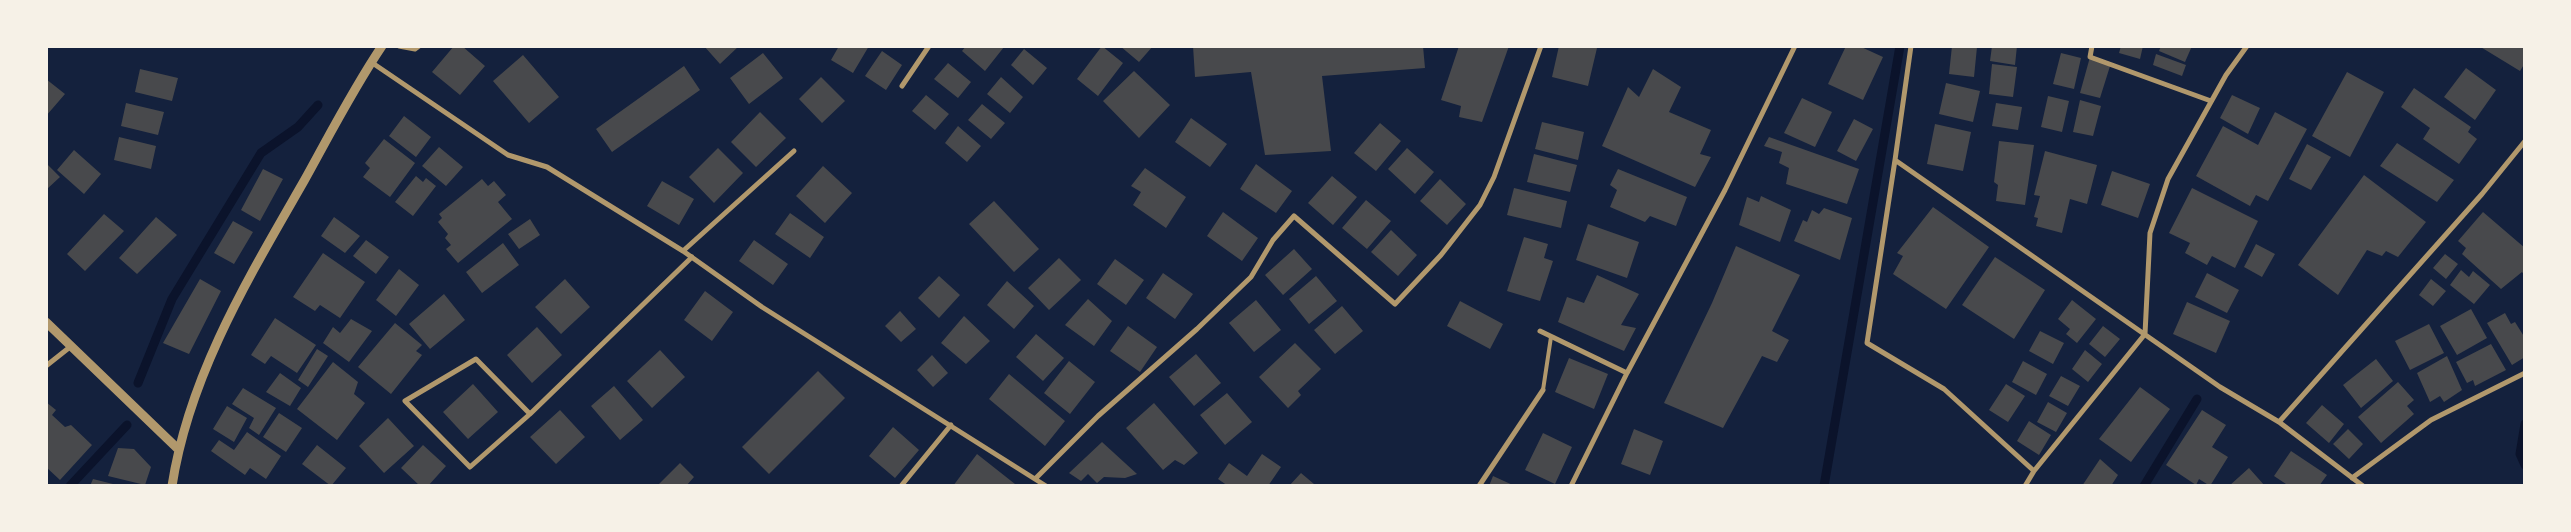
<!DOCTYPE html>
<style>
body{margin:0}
#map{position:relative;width:2571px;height:532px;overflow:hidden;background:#14213d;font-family:Roboto,sans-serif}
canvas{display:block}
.frame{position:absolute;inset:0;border:48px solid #f6f1e7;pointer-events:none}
</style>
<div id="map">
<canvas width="2571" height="532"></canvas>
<div class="frame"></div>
</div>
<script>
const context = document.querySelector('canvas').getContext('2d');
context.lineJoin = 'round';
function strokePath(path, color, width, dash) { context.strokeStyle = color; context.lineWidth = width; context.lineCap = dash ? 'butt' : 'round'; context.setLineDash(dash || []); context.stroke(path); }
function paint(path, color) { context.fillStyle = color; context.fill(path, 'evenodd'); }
strokePath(new Path2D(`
 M138 383 172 299 261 153 298 127 318 105
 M2525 424 2520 454 2525 465
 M70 486 127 425
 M1824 486 1900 46
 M2144 486 2197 399`), '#0b132b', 9);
paint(new Path2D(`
 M454 46H462L485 66 460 95 432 72Z
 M704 46H739L720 64Z
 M839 46H869L853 73 831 60Z
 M966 46H1003L1004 47 985 71 962 51Z
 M1102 46 1123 63 1098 96 1077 79Z
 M1120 46H1153L1139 62Z
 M1193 46H1423L1425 68 1322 76 1331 151 1265 155 1251 72 1195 77Z
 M1459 46H1509L1482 122 1459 117 1461 106 1441 100Z
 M1559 46 1597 48 1588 86 1552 77Z
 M1846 46H1859L1883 57 1863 100 1828 84Z
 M1952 46 1977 47 1974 77 1949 74Z
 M1992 46H2017L2015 65 1990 61Z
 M2121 46H2143L2140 59 2119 53Z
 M2161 46H2192L2185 62 2159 51Z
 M2479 46H2525V63L2520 71Z
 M1024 49 1047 68 1033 85 1011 65Z
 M882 51 902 65 886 90 865 76Z
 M763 53 783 78 749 104 730 78Z
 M2061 53 2081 58 2074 89 2053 84Z
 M2156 54 2186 65 2182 76 2153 65Z
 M523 55 559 97 529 123 493 81Z
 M2090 57 2111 63 2100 98 2080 93Z
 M948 63 971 82 958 98 934 79Z
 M1992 64 2017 67 2013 97 1989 94Z
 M684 66 700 90 612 152 596 129Z
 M2466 68 2496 90 2475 120 2444 97Z
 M140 69 178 78 172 101 135 92Z
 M1653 69 1681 87 1669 112 1711 130 1700 154 1711 157 1695 187 1602 146 1628 87 1639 97Z
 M1134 71 1170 105 1139 138 1103 101Z
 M2347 72 2384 92 2350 157 2312 136Z
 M821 77 845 101 822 123 799 99Z
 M1001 77 1023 97 1010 113 987 94Z
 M46 79 65 94 46 116Z
 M1946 83 1980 91 1973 122 1939 114Z
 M2414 88 2471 127 2468 132 2477 139 2459 164 2423 139 2430 128 2401 107Z
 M926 95 949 114 935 130 912 111Z
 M2232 95 2260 108 2248 134 2220 118Z
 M2048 96 2069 101 2062 132 2041 127Z
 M1802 98 1832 112 1815 147 1784 133Z
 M2080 100 2101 106 2093 136 2073 132Z
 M126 103 164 112 158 135 121 126Z
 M1996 103 2022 107 2018 130 1992 126Z
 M982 104 1005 123 991 139 968 120Z
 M760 112 786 138 756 167 731 142Z
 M2275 112 2307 129 2268 201 2256 195 2250 206 2196 176 2223 126 2258 145Z
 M404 116 431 137 416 157 389 136Z
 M1191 118 1227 144 1210 167 1175 142Z
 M1854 119 1873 129 1856 161 1837 151Z
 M1542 122 1584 132 1578 160 1535 149Z
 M1380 123 1401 141 1376 171 1354 153Z
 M1935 124 1971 132 1963 171 1927 164Z
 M958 126 981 146 967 162 945 143Z
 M119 137 156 146 151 169 114 160Z
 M1769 137 1859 169 1847 204 1786 184 1789 168 1779 163 1782 152 1764 146Z
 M384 139 415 163 390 197 363 177 370 168 365 163Z
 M1999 141 2034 145 2025 205 1996 201 1998 185 1994 182Z
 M2397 143 2454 180 2437 202 2380 166Z
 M2307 144 2331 157 2311 190 2289 179Z
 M439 147 463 167 446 186 422 166Z
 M718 148 743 173 714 203 689 177Z
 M1407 148 1434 172 1415 194 1388 169Z
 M74 150 101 174 84 194 57 170Z
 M2045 151 2097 165 2087 204 2070 199 2062 233 2036 226 2038 218 2034 217 2040 196 2034 195Z
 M1534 154 1577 165 1570 192 1527 182Z
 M46 163 60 177 46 190Z
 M1256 164 1292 191 1276 213 1240 189Z
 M823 166 852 193 825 223 796 196Z
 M1145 168 1186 197 1166 228 1133 205 1141 192 1131 186Z
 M263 169 283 179 260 221 241 210Z
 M1618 169 1687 197 1676 226 1650 216 1645 222 1610 207 1617 190 1610 185Z
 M2112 171 2150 184 2138 218 2101 205Z
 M2364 175 2426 222 2398 257 2386 251 2382 256 2367 250 2338 295 2298 265Z
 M416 176 423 182 426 178 436 186 413 216 395 202Z
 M1332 176 1357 197 1333 225 1308 203Z
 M482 179 488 186 494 181 506 195 498 202 512 219 458 263 446 249 451 245 445 238 448 234 438 222 442 218 439 214Z
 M1440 179 1466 204 1447 225 1420 201Z
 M662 181 694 199 679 225 647 206Z
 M1514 188 1567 201 1561 228 1507 215Z
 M2192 188 2258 221 2235 268 2212 256 2207 265 2185 253 2190 243 2169 233Z
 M1761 196 1791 210 1780 242 1739 225 1747 197 1759 202Z
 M1366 200 1391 221 1367 249 1342 228Z
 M994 201 1039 249 1014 272 969 224Z
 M1933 207 1989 247 1946 309 1893 274 1903 256 1897 253Z
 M1824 208 1852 218 1840 260 1794 241 1803 220 1807 222 1812 210 1819 214Z
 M1223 212 1258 238 1242 261 1207 236Z
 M2483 212 2525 248V276L2522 272 2501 289 2462 254 2466 248 2458 241Z
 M790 213 824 237 810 258 775 234Z
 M104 214 124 231 85 271 67 254Z
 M156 217 177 235 137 274 119 258Z
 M334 217 360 236 345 253 321 236Z
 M530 219 540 235 519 249 508 234Z
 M233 221 253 232 234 264 214 253Z
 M1588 224 1639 242 1627 278 1576 260Z
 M1391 230 1417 255 1398 276 1371 252Z
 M1524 237 1548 244 1544 258 1553 261 1540 301 1507 291Z
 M366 240 389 257 376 274 353 256Z
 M754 240 788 264 773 285 739 261Z
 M503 243 519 265 482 293 466 272Z
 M2256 244 2275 254 2262 277 2244 267Z
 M1736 246 1800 275 1772 331 1789 340 1777 362 1762 356 1723 428 1664 403 1712 303Z
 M1294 249 1312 269 1283 295 1265 275Z
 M323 253 365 282 340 318 320 305 315 311 293 297Z
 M2445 254 2458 264 2446 279 2433 268Z
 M1995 257 2045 290 2014 339 1962 305Z
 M1059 258 1081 280 1049 310 1028 288Z
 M1115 259 1144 280 1126 305 1097 284Z
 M399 269 419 285 396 316 376 300Z
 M2461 270 2469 277 2473 271 2490 285 2474 304 2450 285Z
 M1163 273 1193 294 1175 319 1146 298Z
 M2207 273 2239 290 2227 313 2195 297Z
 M1597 275 1639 294 1621 325 1636 328 1624 351 1558 322 1567 297 1584 303Z
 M939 276 960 295 939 318 918 298Z
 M1316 276 1337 301 1309 324 1289 299Z
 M200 279 221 291 189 354 163 343Z
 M565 279 590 307 561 334 535 307Z
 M2431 279 2446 291 2433 306 2419 295Z
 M1007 281 1034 306 1014 329 987 305Z
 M705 291 733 312 712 341 684 320Z
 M444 294 465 320 430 349 409 324Z
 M1088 299 1112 321 1094 346 1065 325Z
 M1256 300 1281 330 1254 352 1229 323Z
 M2072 300 2096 319 2077 343 2066 334 2070 329 2058 319Z
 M1460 301 1503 324 1490 349 1447 326Z
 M2187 302 2230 321 2216 353 2173 334Z
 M1342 306 1363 331 1335 354 1314 330Z
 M2471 309 2487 338 2457 355 2440 326Z
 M900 311 916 329 901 342 885 326Z
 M2505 313 2511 324 2515 322 2525 338V357L2512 365 2487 323Z
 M964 316 990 341 966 364 941 343Z
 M275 318 316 345 297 373 271 356 265 364 251 355Z
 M351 319 372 331 349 362 323 343 333 327 340 333Z
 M395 323 422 345 416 351 422 355 391 394 358 367Z
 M2429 324 2444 353 2410 370 2395 341Z
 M1128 326 1157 347 1140 372 1110 351Z
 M2103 326 2120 339 2105 357 2089 344Z
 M537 327 562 355 532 383 507 355Z
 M2040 331 2064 343 2053 364 2029 351Z
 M1036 334 1064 358 1043 381 1016 357Z
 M1295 343 1321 369 1298 391 1301 395 1288 408 1259 377Z
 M2491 344 2506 370 2475 386 2473 380 2467 383 2456 362Z
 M317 349 328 356 308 387 298 380Z
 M660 350 685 377 652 408 627 381Z
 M2085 350 2102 364 2088 382 2072 369Z
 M1196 354 1221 383 1194 406 1169 377Z
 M932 355 948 373 933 387 917 370Z
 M2447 356 2462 390 2444 402 2440 396 2430 402 2417 373Z
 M1569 358 1608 374 1594 409 1555 392Z
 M2376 359 2393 381 2361 408 2343 385Z
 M1069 361 1095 382 1070 414 1044 393Z
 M2023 361 2047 374 2036 395 2012 382Z
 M333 362 358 382 354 394 365 403 337 440 297 409Z
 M818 371 845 398 769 474 742 447Z
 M280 373 301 388 290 406 266 392Z
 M1009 374 1065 421 1045 446 989 399Z
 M2061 376 2080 386 2068 406 2049 396Z
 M2398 382 2414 400 2407 406 2414 414 2381 443 2358 417Z
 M473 384 498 412 468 439 443 412Z
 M2006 384 2025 396 2008 422 1989 410Z
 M614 386 643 420 620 440 591 406Z
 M2140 387 2170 409 2131 462 2099 439Z
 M243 388 276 408 259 435 249 428 254 418 232 404Z
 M1227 393 1252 422 1225 445 1200 415Z
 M46 402 56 410 52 415 65 427 71 425 92 445 60 480 46 467Z
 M2048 402 2067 413 2056 432 2037 422Z
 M1154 403 1198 453 1184 465 1175 460 1163 470 1126 428Z
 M2322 405 2344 424 2329 443 2306 423Z
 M227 406 247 418 234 442 213 429Z
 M560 410 585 437 556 464 530 437Z
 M2202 410 2226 425 2212 447 2228 457 2210 486 2199 479 2196 485 2166 465Z
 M279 413 302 428 286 452 263 437Z
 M388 418 414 446 384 473 359 446Z
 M2029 421 2051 435 2039 455 2017 441Z
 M893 427 919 450 895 478 869 456Z
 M1634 429 1663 441 1650 475 1621 464Z
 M2348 429 2363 444 2349 459 2333 444Z
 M247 432 281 456 266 479 250 468 245 475 211 451 219 440 234 450Z
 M1543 433 1572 447 1555 484 1525 470Z
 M1102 442 1137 474 1125 478 1104 477 1097 483 1088 474 1081 481 1069 473Z
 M317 445 346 468 331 486 302 464Z
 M423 445 446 466 428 486H420L401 468Z
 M118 448 134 449 151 467 145 485 108 476Z
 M2291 451 2327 475 2319 486H2289L2274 476Z
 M977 454 1015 484 1014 486H953Z
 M1262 454 1281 467 1268 486H1228L1218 479 1229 463 1247 476Z
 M2100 459 2118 475 2111 486H2082Z
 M680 463 694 477 686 486H657Z
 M2249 468 2265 486H2229Z
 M1301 473 1314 484 1313 486H1289Z
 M1493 476 1515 486H1489Z
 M93 479 117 485V486H90Z`), '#48494c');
strokePath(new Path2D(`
 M1543 390 1551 337`), '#b1986c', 4);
strokePath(new Path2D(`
 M399 46 415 49 419 46
 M1911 46 1895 160 2220 387 2279 422 2363 486
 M2092 46 2090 57 2211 101
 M371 62 508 155 547 167 683 251 762 307 1046 486
 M902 86 929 46
 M1895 160 1867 343 1944 389 2034 471
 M683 251 794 151
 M1540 331 1627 373
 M46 366 70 347
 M530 414 476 359 405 401 470 467 530 414 692 257
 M2279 422 2482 194 2525 141
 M1036 478 1098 416 1197 329 1251 277 1273 240 1294 216 1395 304 1441 255 1480 205 1494 177 1541 46
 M2352 478 2431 420 2525 373
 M901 486 951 425
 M1479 486 1543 390
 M1571 486 1627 373 1725 190 1795 46
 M2025 486 2034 471 2145 334 2150 233 2168 179 2226 75 2247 46`), '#b1986c', 5);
strokePath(new Path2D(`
 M46 322 178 449
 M172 486C189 375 249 277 304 181 329 136 353 89 382 46`), '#b1986c', 9);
</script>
